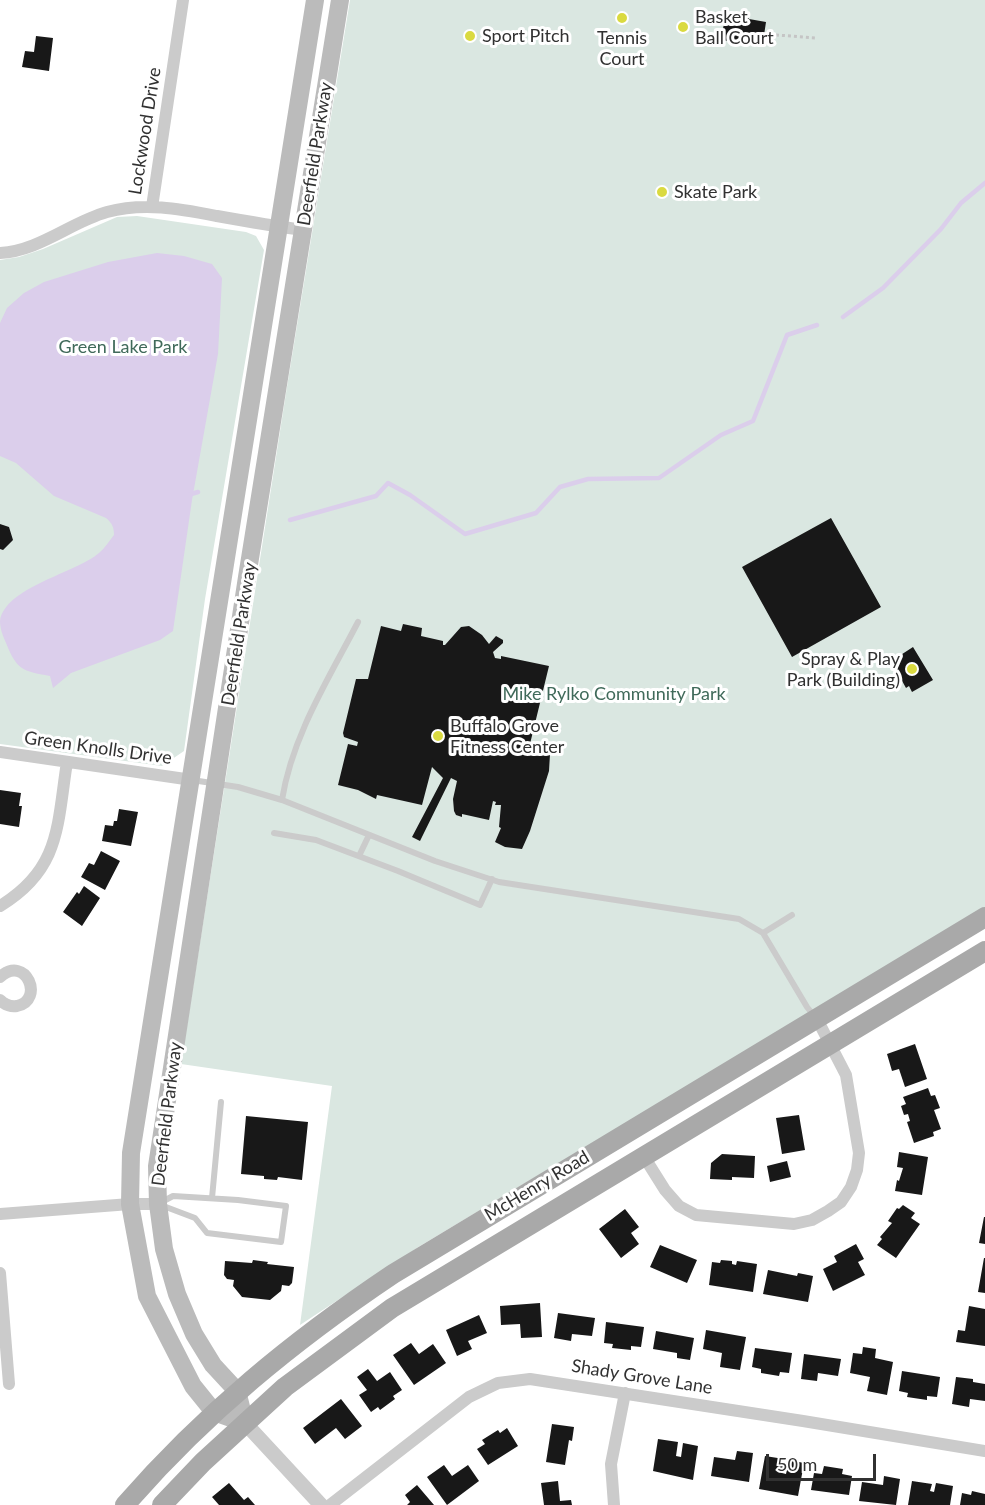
<!DOCTYPE html>
<style>
body{margin:0}
#map{position:relative;width:985px;height:1505px;overflow:hidden;background:#fff;font-family:Lato,sans-serif}
canvas{display:block}
.scale{position:absolute;left:766px;top:1454px;width:110px;height:27px;box-sizing:border-box;border:3px solid #313131;border-top:0;padding-left:8px;font-size:18px;line-height:21px;white-space:nowrap;color:#313131;-webkit-text-stroke:4px #fff;paint-order:stroke}
</style>
<div id="map">
<canvas width="985" height="1505"></canvas>
<div class="scale">50 m</div>
</div>
<script>
const context = document.querySelector('canvas').getContext('2d');
context.lineJoin = 'round';
function paint(path, color) { context.fillStyle = color; context.fill(path, 'evenodd'); }
function strokePath(path, color, width, dash) { context.strokeStyle = color; context.lineWidth = width; context.lineCap = dash ? 'butt' : 'round'; context.setLineDash(dash || []); context.stroke(path); }
function write(font, color, halo, rows, align = 'center') {
  context.font = font + ' Lato,sans-serif'; context.lineWidth = 6; context.setLineDash([]); context.textBaseline = 'middle'; context.strokeStyle = halo; context.fillStyle = color; for (const [text, x, y, turn = 0] of rows) {
    context.save(); context.translate(x, y); context.rotate((+turn || 0) * Math.PI / 180); context.textAlign = isNaN(turn) ? turn : align; if (halo) context.strokeText(text, 0, 0); context.fillText(text, 0, 0); context.restore();
  }
}
paint(new Path2D(`
 M350 0H985V908L420 1246 300 1325 332 1086 181 1064 286 393Z
 M137 216 246 232 256 236 264 250 205 599 184 751 162 766 0 744V260L19 257 43 249 117 217Z`), '#dae7e1');
paint(new Path2D(`
 M157 253 184 256 212 264 222 278 218 354 192 500 173 631 160 640 71 673 53 688 50 676C22 671 17 670 6 643 3 636 0 629 0 621 5 587 76 573 99 553 105 548 109 541 114 535 114 527 112 523 106 518L54 496 16 463 0 456V323L7 308 24 293 44 282 108 262Z`), '#dbceeb');
strokePath(new Path2D(`
 M843 317 883 288 941 229 961 203 985 183
 M188 495 198 492
 M290 520 376 496 388 483 410 495 465 534 536 513 560 487 588 479 659 478 721 435 753 421 787 335 817 325`), '#dbceeb', 4.5);
paint(new Path2D(`
 M726 12 749 16V19L766 22 763 42 746 40 745 43 721 40Z
 M36 36 53 38 49 71 22 67 25 51 34 52Z
 M831 518 881 607 792 657 742 567Z
 M0 524 9 527 13 540 3 550 0 549Z
 M403 624 422 628 421 636 443 641V645H445L461 627 469 626 482 635 489 644 496 636 503 640V643L493 652 495 658 501 659V656L549 666 529 748 550 754 549 771 530 831 522 849 505 847 495 842 501 828 499 827 501 805H495L496 802 493 801 489 820 462 814V817L456 815 454 811 453 799 457 781 451 778 420 841 412 837 443 778 432 767 422 805 377 795 376 799 358 790 338 785 348 744 357 746 358 742 344 737 343 733 356 679H368L381 626 401 631Z
 M913 647 933 680 912 692 909 686 906 688 896 670 898 668 893 660Z
 M0 790 21 793 19 806H22L19 827 0 824Z
 M119 809 138 812 131 846 102 841 105 825 113 826 114 821H117Z
 M101 851 120 861 105 890 81 877 89 863 94 865Z
 M84 886 100 898 82 926 63 912 77 892 79 894Z
 M915 1044 927 1079 905 1087 899 1069 892 1071 887 1054Z
 M928 1088 931 1096 935 1095 940 1108 934 1110 941 1129 933 1132 934 1136 914 1143 907 1122 910 1121 908 1114 904 1115 901 1106 906 1104 903 1097Z
 M799 1115 805 1150 782 1154 776 1118Z
 M246 1116 308 1122 302 1180 278 1177 277 1180 264 1179V1176L241 1174Z
 M899 1152 928 1157 922 1195 895 1191 897 1180 899 1181 903 1168 897 1167Z
 M722 1154 755 1156 754 1178 732 1177V1180L710 1179 711 1163Z
 M787 1161 791 1177 770 1182 767 1166Z
 M903 1205 915 1213 911 1218 920 1224 896 1258 877 1245 882 1239 880 1237 892 1223 888 1221 897 1208 899 1209Z
 M625 1209 639 1227 631 1233 639 1244 621 1258 599 1229Z
 M984 1217H985V1244L979 1243Z
 M856 1244 864 1259 858 1262 865 1275 833 1291 823 1269 837 1262 834 1256Z
 M660 1245 697 1260 687 1283 650 1267Z
 M984 1258H985V1293L978 1292Z
 M253 1260 268 1262 267 1264 294 1267 292 1283 289 1286 282 1285 281 1291 270 1300 242 1297 233 1286 234 1280 227 1279 224 1275 225 1261 252 1263Z
 M721 1260 732 1261V1264L736 1265 737 1261 757 1264 753 1292 709 1285 712 1262 720 1263Z
 M768 1270 797 1276 798 1273 813 1276 808 1302 763 1294Z
 M540 1303 542 1337 521 1338 520 1324 501 1325 500 1306Z
 M969 1306 985 1309V1346L956 1342 958 1330 965 1331Z
 M558 1313 595 1318 592 1336 572 1334 571 1341 554 1338Z
 M479 1315 487 1333 468 1341 472 1349 457 1356 446 1330Z
 M606 1322 644 1327 641 1347 631 1346V1350L612 1348 613 1344 604 1343Z
 M706 1330 746 1337 740 1370 720 1367 722 1353 703 1349Z
 M656 1331 694 1338 690 1360 677 1358V1353L653 1349Z
 M411 1343 419 1354 433 1344 446 1363 414 1385 393 1355Z
 M863 1347 876 1349 875 1358 893 1362 887 1395 867 1391 870 1377 850 1373 853 1353 862 1354Z
 M755 1348 792 1353 789 1373 780 1372 779 1376 761 1373V1369L752 1367Z
 M804 1354 841 1359 838 1376 818 1373 817 1381 801 1379Z
 M368 1369 377 1381 390 1372 402 1390 393 1396 395 1399 380 1410 378 1407 371 1412 359 1395 367 1390 357 1377Z
 M902 1371 940 1377 937 1397 927 1396V1400L907 1397 908 1393 899 1391Z
 M956 1377 973 1379V1382L985 1384V1401L970 1399 969 1407 952 1404Z
 M341 1399 362 1426 345 1439 336 1428 315 1444 303 1428Z
 M552 1424 574 1427 572 1441 569 1440 565 1465 546 1462Z
 M507 1428 518 1446 488 1465 477 1449 485 1444 482 1440 498 1430 500 1433Z
 M658 1439 678 1442 676 1456 681 1457 683 1443 698 1446 693 1480 653 1471Z
 M737 1451 753 1453 749 1482 711 1476 714 1457 735 1460Z
 M765 1456 784 1459 782 1473 786 1474 789 1460 804 1463 798 1496 759 1489Z
 M444 1465 452 1476 468 1465 479 1481 447 1505 427 1477Z
 M824 1466 843 1469 842 1474 852 1476 849 1495 811 1490 814 1473 822 1474Z
 M884 1476 900 1479 896 1505 859 1501 862 1482 883 1485Z
 M558 1481 560 1501 571 1500 572 1505H544L541 1483Z
 M912 1481 932 1484 930 1491 934 1492 936 1483 953 1486 950 1505H908Z
 M229 1483 244 1500 248 1497 255 1505H219L212 1497Z
 M417 1485 434 1505H407L410 1502 405 1495Z
 M972 1491 985 1494V1505H960L962 1493 971 1495Z`), '#181818');
strokePath(new Path2D(`
 M764 34 816 38`), '#c5c5c5', 3, [3, 3]);
strokePath(new Path2D(`
 M192 780 238 787 282 800 435 861 499 882 739 919 763 933 807 1007 815 1017
 M282 800C292 736 329 678 358 622
 M274 833 316 840 398 871 480 905 492 879
 M359 856 369 835
 M763 933 792 915
 M173 1196 238 1200 286 1206 281 1242 207 1233 195 1218 158 1204Z
 M212 1198 221 1102`), '#cbcbcb', 6);
strokePath(new Path2D(`
 M152 207 183 0
 M0 253C39 251 71 222 107 212 144 202 180 209 217 216 245 221 274 226 303 230
 M0 752 192 780
 M0 906C61 869 57 825 67 762
 M0 977C26 954 45 1000 17 1006 10 1007 5 1005 0 1000
 M643 1155 665 1190 679 1206 696 1215 794 1224 812 1220 828 1211 841 1202 851 1187 857 1170 859 1153 846 1075 816 1017
 M0 1214 130 1204H158
 M0 1273 9 1384
 M330 1505 469 1397 498 1383 530 1379 803 1421 985 1451
 M614 1505 611 1464 625 1393`), '#cbcbcb', 12);
strokePath(new Path2D(`
 M245 1423 321 1505`), '#cbcbcb', 15);
strokePath(new Path2D(`
 M245 1423 214 1412 193 1386 147 1296 130 1204 131 1153 315 0
 M245 1423 237 1391 213 1365 194 1334 177 1294 164 1249 158 1204 157 1166 247 577 340 0`), '#bbb', 18);
strokePath(new Path2D(`
 M125 1505C204 1414 293 1341 393 1274L985 917
 M162 1505 203 1462 285 1387 392 1308 985 951`), '#a9a9a9', 20);
for (const [x, y, r, color] of [
 [622,18,6,"#dada40"],
 [683,27,6,"#dada40"],
 [470,36,6,"#dada40"],
 [662,192,6,"#dada40"],
 [912,669,6,"#dada40"],
 [438,736,6,"#dada40"]
]) { const dot = new Path2D(); dot.arc(x, y, r, 0, 2 * Math.PI); context.fillStyle = color; context.fill(dot); strokePath(dot, '#fff', 2); }
write('18px', '#313131', '#fff', [
 ["Basket",695,17],
 ["Ball Court",695,38],
 ["Sport Pitch",482,36],
 ["Tennis",622,38,"center"],
 ["Court",622,59,"center"],
 ["Skate Park",674,192],
 ["Spray & Play",900,659,"right"],
 ["Park (Building)",900,680,"right"],
 ["Buffalo Grove",450,726],
 ["Fitness Center",450,747]
], 'left');
write('18px', '#313131', '#fff', [
 ["Lockwood Drive",145,131,-81],
 ["Deerfield Parkway",315,154,-81],
 ["Deerfield Parkway",239,634,-81],
 ["Green Knolls Drive",98,748,8],
 ["Deerfield Parkway",167,1114,-83],
 ["McHenry Road",537,1186,-31],
 ["Shady Grove Lane",642,1377,9]
]);
write('18px', '#406a5a', '#fff', [
 ["Green Lake Park",123,347],
 ["Mike Rylko Community Park",614,694]
]);
</script>
